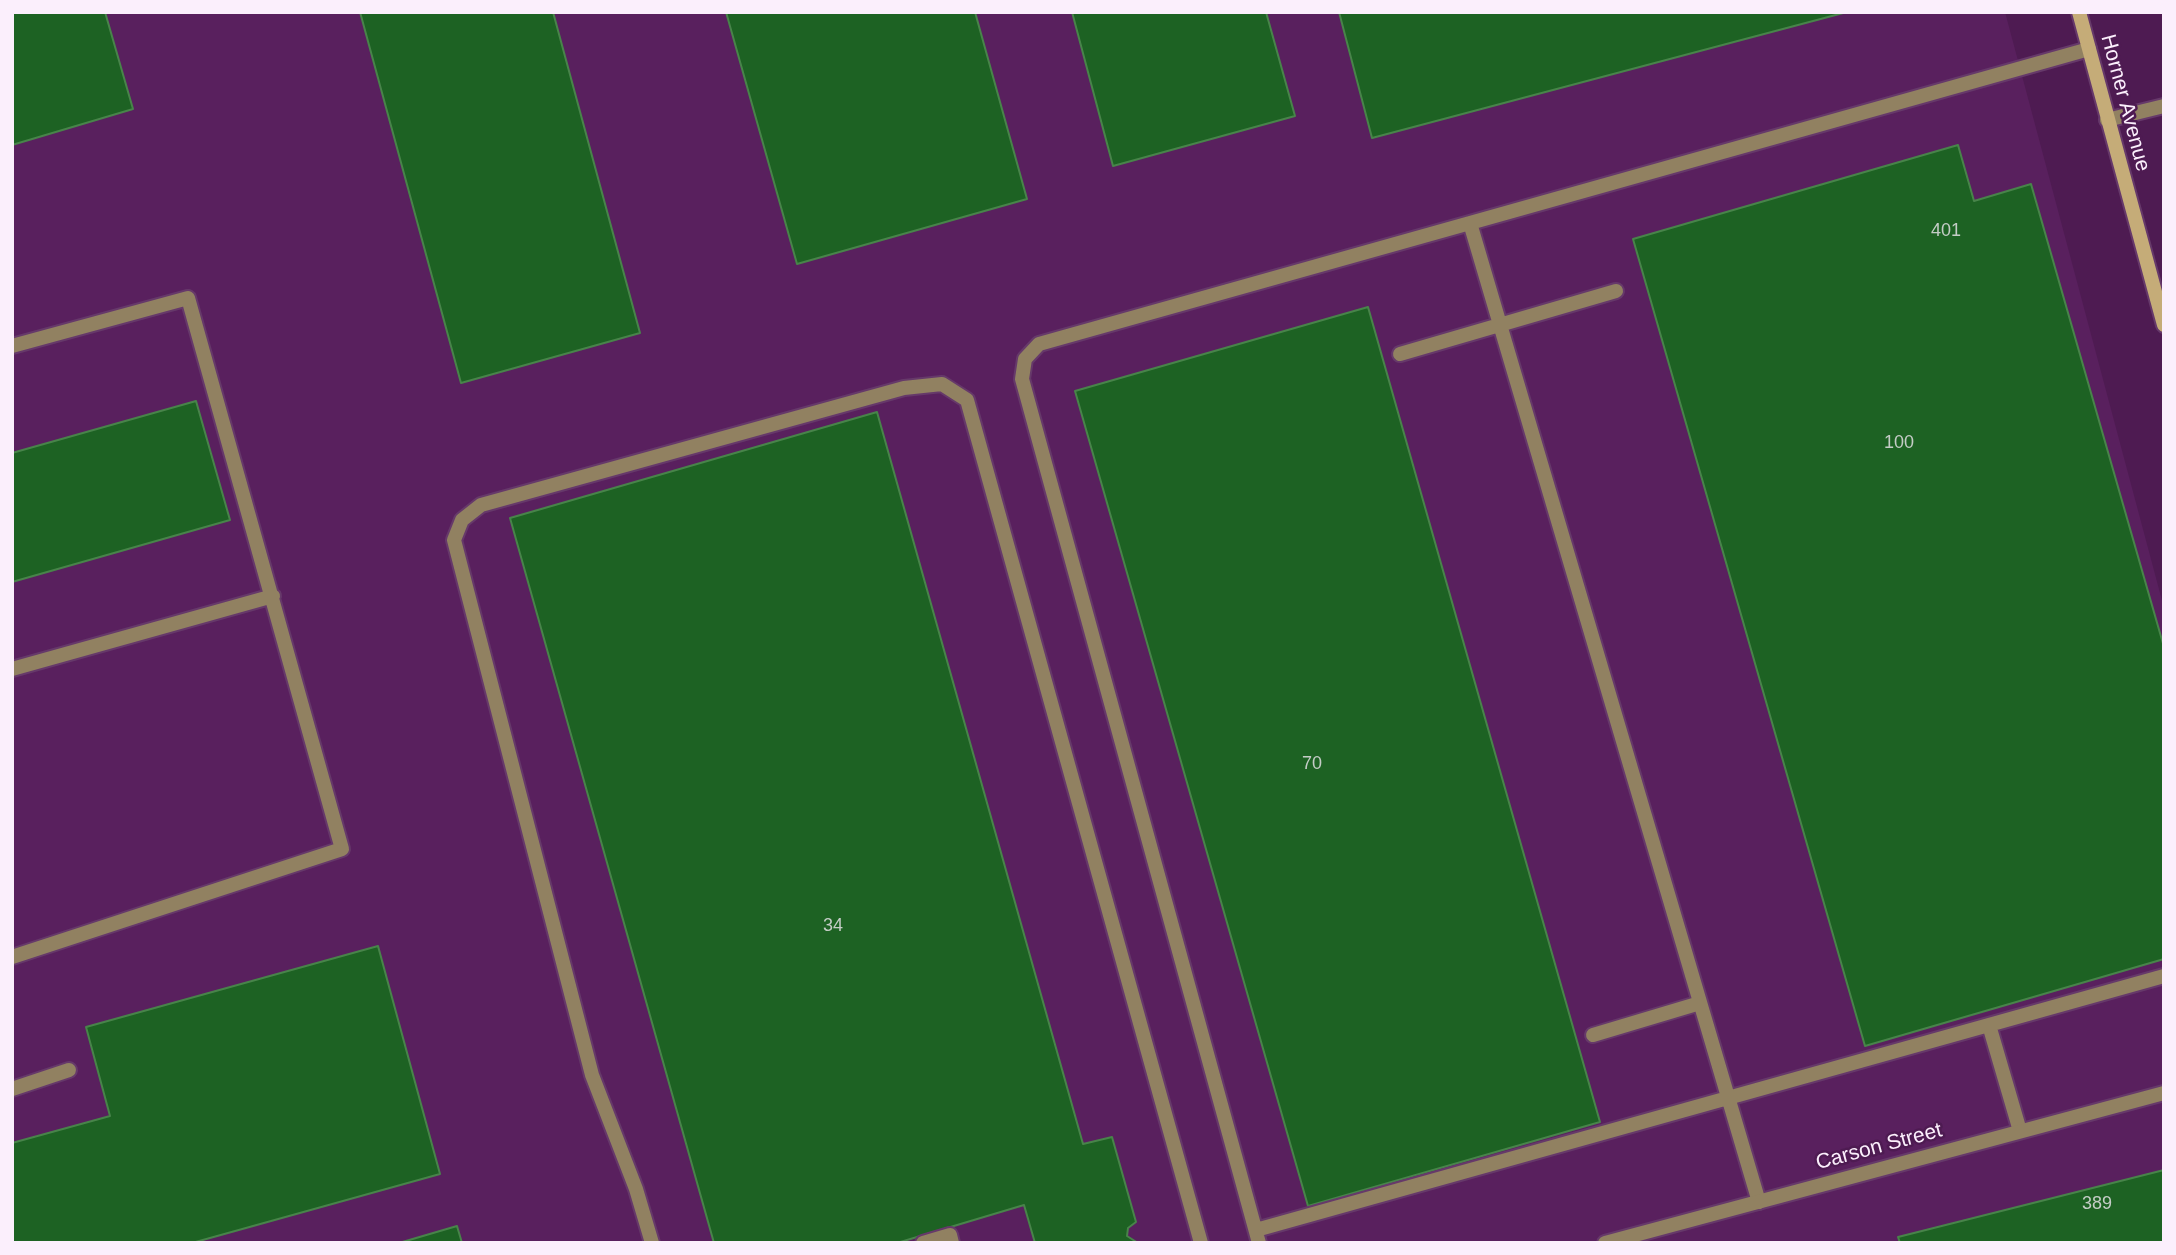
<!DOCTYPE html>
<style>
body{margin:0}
#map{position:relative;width:2176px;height:1255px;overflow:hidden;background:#4e1b52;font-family:Arial,sans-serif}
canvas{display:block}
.frame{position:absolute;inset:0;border:14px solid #fbeffc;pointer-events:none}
</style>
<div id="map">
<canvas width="2176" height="1255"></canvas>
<div class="frame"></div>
</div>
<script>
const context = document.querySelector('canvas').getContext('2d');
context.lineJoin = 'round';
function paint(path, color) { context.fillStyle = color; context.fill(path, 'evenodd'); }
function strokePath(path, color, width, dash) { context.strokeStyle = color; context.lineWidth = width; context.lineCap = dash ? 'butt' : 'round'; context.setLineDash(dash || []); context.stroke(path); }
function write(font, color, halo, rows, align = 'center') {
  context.font = font + ' Arial,sans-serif'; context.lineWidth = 5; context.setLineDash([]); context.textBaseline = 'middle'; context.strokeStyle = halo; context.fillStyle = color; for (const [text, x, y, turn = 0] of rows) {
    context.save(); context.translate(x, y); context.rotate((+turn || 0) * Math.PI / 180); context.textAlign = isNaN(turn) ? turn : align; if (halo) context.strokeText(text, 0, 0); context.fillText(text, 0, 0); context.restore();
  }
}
paint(new Path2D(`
 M12 12H2005L2164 608V1243H12Z`), '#59205e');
const building = new Path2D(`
 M12 12H105L133 109 12 145Z
 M360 12H553L640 333 461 383Z
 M726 12H975L1027 199 797 264Z
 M1072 12H1266L1295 116 1113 166Z
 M1339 12H1847L1372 138Z
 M1958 145 1974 201 2031 184 2164 647V959L1865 1046 1633 239Z
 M1368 307 1600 1122 1308 1206 1075 391Z
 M196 401 230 520 12 582V453Z
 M877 412 1083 1144 1112 1137 1136 1222 1128 1228 1127 1236 1138 1243H1035L1024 1205 897 1243H714L510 518Z
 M378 946 440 1174 192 1243H12V1143L110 1116 86 1027Z
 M2164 1170V1243H1900L1898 1237Z
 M457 1226 462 1243H399Z`);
paint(building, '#1d6223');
strokePath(building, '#48844a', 2);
const lane = new Path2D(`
 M12 346 188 298 342 849 12 957
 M1400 354 1616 291
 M12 669 273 596
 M1989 1025 2020 1131
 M1593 1035 1700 1003
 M12 1089 69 1070
 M1759 1202 1470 223 2089 49
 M1256 1230 2164 976
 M652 1243 636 1189 592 1075 454 540 462 520 481 505 904 388 942 384 967 400 1201 1243
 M923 1243 950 1235 952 1243
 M1259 1243 1022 379 1025 359 1039 344 1470 223`);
const street = new Path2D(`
 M2107 120 2164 106
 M1605 1243 2164 1093`);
const secondary = new Path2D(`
 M2079 12 2164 325`);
strokePath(lane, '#66396a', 18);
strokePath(street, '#66396a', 18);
strokePath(secondary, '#66396a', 18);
strokePath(lane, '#918161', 14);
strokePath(street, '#918161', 14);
strokePath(secondary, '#c5ac78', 14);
write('18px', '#c4ccc6', null, [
 ["401",1946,231],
 ["100",1899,443],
 ["70",1312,764],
 ["34",833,926],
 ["389",2097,1204]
]);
write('21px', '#fbeffc', '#4e1b52', [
 ["Horner Avenue",2125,103,75],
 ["Carson Street",1879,1147,-15]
]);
</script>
